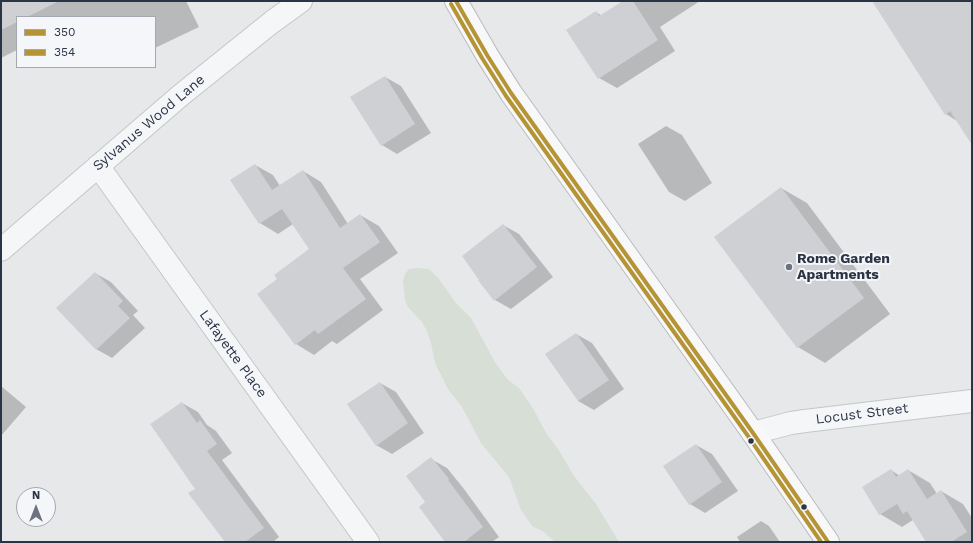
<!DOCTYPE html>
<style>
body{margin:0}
#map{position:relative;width:973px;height:543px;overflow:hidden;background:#e6e8ea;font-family:"Work Sans",sans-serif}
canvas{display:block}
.frame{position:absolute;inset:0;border:2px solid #2b3445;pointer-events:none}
.legend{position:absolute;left:16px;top:16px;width:140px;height:52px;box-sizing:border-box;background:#f4f6f9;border:1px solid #a4a8b1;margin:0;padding:5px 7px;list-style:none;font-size:12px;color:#2b3445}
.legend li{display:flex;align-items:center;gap:8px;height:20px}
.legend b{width:20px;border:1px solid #a4a8b1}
.north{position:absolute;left:16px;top:487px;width:40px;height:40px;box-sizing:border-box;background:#f4f6f9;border:1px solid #a4a8b1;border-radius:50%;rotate:0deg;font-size:11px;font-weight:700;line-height:16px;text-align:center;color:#2b3445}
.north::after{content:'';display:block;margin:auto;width:14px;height:18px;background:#6c737f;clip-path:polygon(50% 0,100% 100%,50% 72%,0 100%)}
</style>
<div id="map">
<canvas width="973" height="543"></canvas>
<div class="frame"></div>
<ul class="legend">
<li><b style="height:5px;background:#b59435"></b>350</li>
<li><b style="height:5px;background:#b59435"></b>354</li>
</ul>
<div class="north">N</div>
</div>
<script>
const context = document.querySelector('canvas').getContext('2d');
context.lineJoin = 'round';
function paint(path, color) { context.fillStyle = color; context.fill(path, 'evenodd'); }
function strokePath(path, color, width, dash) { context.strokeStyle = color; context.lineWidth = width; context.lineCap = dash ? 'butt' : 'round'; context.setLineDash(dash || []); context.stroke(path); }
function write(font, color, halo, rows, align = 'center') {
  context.font = font + ' "Work Sans",sans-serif'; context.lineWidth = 4; context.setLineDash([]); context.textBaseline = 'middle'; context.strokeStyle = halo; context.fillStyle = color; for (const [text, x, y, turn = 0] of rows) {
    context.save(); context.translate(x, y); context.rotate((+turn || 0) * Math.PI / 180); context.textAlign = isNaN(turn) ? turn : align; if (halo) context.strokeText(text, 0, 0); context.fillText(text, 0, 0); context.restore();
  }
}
paint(new Path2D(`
 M416 268 429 269 438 278 456 303 471 318 496 364 508 380 519 388 534 410 546 433 558 449 574 476 596 504 619 542H555L544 532 532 526 528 520 521 510 509 477 481 443 462 407 448 389 435 363 431 343 426 329 422 322 408 307 405 300 403 281 405 274 409 269Z`), '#d6ded6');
paint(new Path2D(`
 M1 1H186L199 27 155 48V17H17V50L1 58Z
 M625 1H700L660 27 675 51 617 88 599 78 596 12 602 16Z
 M873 1H972V143L957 121 946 114Z
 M385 77 401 86 431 133 397 154 382 145Z
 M666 126 682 135 712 183 685 201 669 192 638 144Z
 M255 165 273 175 280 186 303 171 321 182 348 224 360 215 379 226 398 253 360 279 383 310 337 344 332 341 314 355 296 344 279 279 310 250 293 224 278 234 260 223Z
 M781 188 807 203 890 314 825 363 798 347 715 237Z
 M503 225 519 234 553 277 511 309 495 300 480 281Z
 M95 273 111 282 138 311 133 315 145 328 112 358 96 349Z
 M576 334 592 343 624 389 594 410 578 401Z
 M380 383 396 392 424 433 392 454 376 445Z
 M1 386 26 407 1 436Z
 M182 403 198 412 207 425 216 431 232 453 222 460 279 537 273 542H226L197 489Z
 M696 445 712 454 738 491 705 513 690 504Z
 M431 459 447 468 464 489 499 537 492 542H446L426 502Z
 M891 470 900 476 908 470 930 483 937 494 941 491 963 504 972 518V542H927L913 520 902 527 880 514Z
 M761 521 769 526 780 542H740L737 537Z`), '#0003');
paint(new Path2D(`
 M1 1H59L27 17H17V22L1 30Z
 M623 1H633L658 40 598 79 566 30 596 11 599 16Z
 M872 1H972V145L950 111 945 115Z
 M385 76 415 124 381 146 350 97Z
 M255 164 272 190 303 170 340 228 360 214 380 242 343 268 366 299 318 334 315 330 295 345 257 294 277 279 274 275 309 249 282 209 259 224 230 180Z
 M781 187 864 298 797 348 714 237Z
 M503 224 537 267 494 301 478 280H479L462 256Z
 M95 272 123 301 118 306 130 318 96 350 56 308Z
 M576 333 609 380 578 401 545 354Z
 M380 382 408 423 376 446 347 404Z
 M182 402 197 423 200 420 217 444 207 451 264 528 245 542H225L188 493 195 489 150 424Z
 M696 444 722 482 689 505 663 466Z
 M431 457 449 479 448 480 483 527 464 542H445L419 507 425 502 406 476Z
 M891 469 896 477 908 469 927 499 941 490 967 532 951 542H926L907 511 903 514 897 504 879 515 862 487Z`), '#ced0d3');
const street = new Path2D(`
 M98 166 368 542
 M1 250 181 95 272 22 301 1
 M753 433 791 423 805 421 972 401`);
const highway = new Path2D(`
 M456 1 487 55 511 93 753 433 828 542`);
strokePath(street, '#c4c6c8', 24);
strokePath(highway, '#b8bbbf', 24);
strokePath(street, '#f5f6f7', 22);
strokePath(highway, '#f8f8f8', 22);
strokePath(new Path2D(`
 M456 1 487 55 511 93 753 433 828 542`), '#b59435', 4);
strokePath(new Path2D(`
 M451 4 482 58 506 96 748 436 821 542`), '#b59435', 4);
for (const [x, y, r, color] of [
 [789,267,4,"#6c737f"],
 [751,441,3.5,"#2b3445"],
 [804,507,3.5,"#2b3445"]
]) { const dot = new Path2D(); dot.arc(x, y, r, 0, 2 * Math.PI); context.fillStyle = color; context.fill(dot); strokePath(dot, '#f4f6f9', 1.5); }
write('14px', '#2b3445', '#f4f6f9', [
 ["Sylvanus Wood Lane",149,123,-40],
 ["Lafayette Place",233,354,54],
 ["Locust Street",862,414,-7]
]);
write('bold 14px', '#2b3445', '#f4f6f9', [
 ["Rome Garden",797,259],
 ["Apartments",797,275]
], 'left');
</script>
